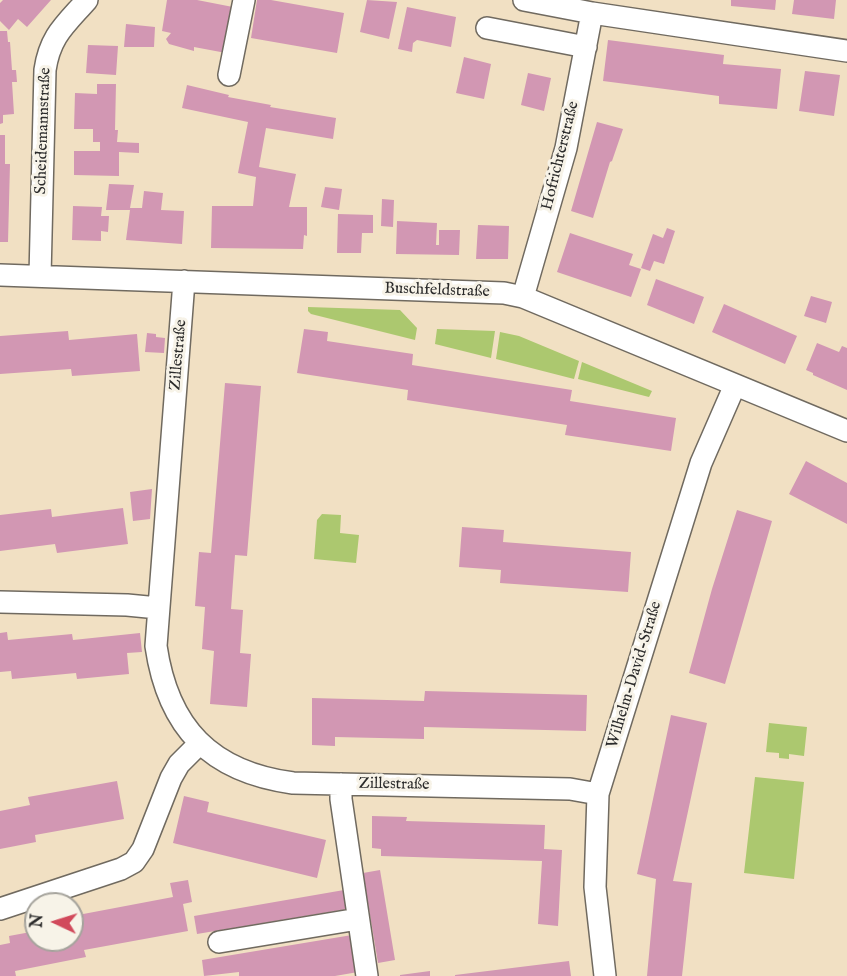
<!DOCTYPE html>
<meta charset="utf-8">
<style>
body{margin:0}
#map{position:relative;width:847px;height:976px;overflow:hidden;background:#f1e0c3;font-family:"IM FELL English",serif}
canvas{display:block}
.north{position:absolute;left:24px;top:892px;width:60px;height:60px;box-sizing:border-box;background:#f7f3e8;border:2px solid #a5a39c;border-radius:50%;rotate:274deg;font-size:16px;font-weight:700;line-height:24px;text-align:center;color:#2b2b2b}
.north::after{content:'';display:block;margin:auto;width:21px;height:27px;background:#d1495b;clip-path:polygon(50% 0,100% 100%,50% 72%,0 100%)}
</style>
<div id="map">
<canvas width="847" height="976"></canvas>
<div class="north">N</div>
</div>
<script>
const context = document.querySelector('canvas').getContext('2d');
context.lineJoin = 'round';
function paint(path, color) { context.fillStyle = color; context.fill(path, 'evenodd'); }
function strokePath(path, color, width, dash) { context.strokeStyle = color; context.lineWidth = width; context.lineCap = dash ? 'butt' : 'round'; context.setLineDash(dash || []); context.stroke(path); }
function write(font, color, halo, rows, align = 'center') {
  context.font = font + ' "IM FELL English",serif'; context.lineWidth = 6; context.setLineDash([]); context.textBaseline = 'middle'; context.strokeStyle = halo; context.fillStyle = color; for (const [text, x, y, turn = 0] of rows) {
    context.save(); context.translate(x, y); context.rotate((+turn || 0) * Math.PI / 180); context.textAlign = isNaN(turn) ? turn : align; if (halo) context.strokeText(text, 0, 0); context.fillText(text, 0, 0); context.restore();
  }
}
paint(new Path2D(`
 M308 307 400 310 417 328 415 340 311 314 308 311Z
 M437 329 495 331 491 358 435 344Z
 M500 332 519 336 579 361 574 379 496 359Z
 M582 362 652 391 649 397 578 379Z
 M322 514 341 515 340 533 359 535 356 563 314 559 317 520Z
 M769 723 807 727 804 756 789 754V759L779 758V753L766 752Z
 M755 777 804 782 794 879 744 873Z`), '#acc86f');
paint(new Path2D(`
 M3 0H51L27 27 18 19 9 30 0 21V3Z
 M167 0H197L238 8 226 53 194 47V51L169 44 166 39 171 33 162 31Z
 M257 0H271L344 13 337 53 251 38Z
 M367 0 397 2 389 39 360 32Z
 M731 0H776L775 10 731 6Z
 M794 0H836L834 19 792 14Z
 M407 7 456 17 451 47 417 40 413 43 412 52 398 49Z
 M126 24 155 27 154 47H124Z
 M0 31H7L8 42H10L12 70H16L17 82H12L14 114 3 115V123L0 124Z
 M608 40 724 55 723 64 781 69 777 109 719 104V96L603 81Z
 M88 45 118 46 116 75 86 73Z
 M464 57 491 64 484 99 456 93Z
 M805 71 840 75 834 116 799 111Z
 M528 73 551 78 544 111 521 105Z
 M97 84H116L115 130H118L117 142 139 143V153L119 152V176L74 175V151H100V142H93V129H74L75 93 97 94Z
 M187 85 229 95 228 97 271 105 270 107 336 118 333 139 266 128 259 167 296 174 289 207H307V236L304 235 303 249 211 248 212 206H253L256 177 238 173 248 122 182 108Z
 M597 122 623 129 612 161 610 162 593 218 571 211Z
 M0 135H5V164H10L8 242H0Z
 M109 184 134 185 130 208H142L144 191 163 193 161 210 184 211 182 244 126 240 130 210H106Z
 M325 187 342 189 339 210 321 207Z
 M382 199 394 200 393 227 381 226Z
 M73 206 102 207 101 216H109L108 232 101 231V241L72 240Z
 M338 214 373 215V233H362L361 253H337Z
 M397 221 437 223 436 245H439V230H460L459 255 396 254Z
 M478 225 509 226 508 259H476Z
 M667 228 675 231 664 264 654 261 650 271 641 268 653 234 663 238Z
 M570 233 633 254 629 265 641 269 631 297 557 272Z
 M656 279 704 297 694 324 647 305Z
 M811 296 832 302 826 323 804 316Z
 M724 304 797 336 785 364 712 332Z
 M304 329 328 332 327 341 413 354 412 365 572 390 570 401 676 418 671 451 565 435 567 425 407 400 408 390 297 373Z
 M68 331 69 340 137 334 140 371 72 376 71 369 0 374V336Z
 M147 333 156 334V337L165 338 164 353 145 352Z
 M817 343 839 352 842 346 847 348V390L813 375V373L806 370Z
 M225 383 261 386 247 556 235 555 231 609 243 610 240 653 251 654 247 707 210 704 214 651 202 649 205 607 195 606 199 552 211 553Z
 M806 461 847 483V524L789 494Z
 M152 489 150 519 133 521 130 492Z
 M123 508 128 544 57 553 55 544 0 551V515L51 509 52 517Z
 M737 510 772 521 725 684 689 673 712 589Z
 M462 527 504 530 503 542 631 552 628 592 500 583 501 570 459 567Z
 M7 632 8 640 72 634 73 640 140 633 142 652 127 653 129 674 77 679 76 673 12 679 11 671 0 672V633Z
 M425 691 587 695 586 731 424 727V739L335 737V746L312 745V698L424 701Z
 M671 715 707 723 673 881 692 883 682 976H647L656 879 637 874Z
 M117 781 124 819 35 835 36 842 0 849V811L30 805 28 797Z
 M184 796 209 802 207 812 326 840 317 878 173 843Z
 M372 816 407 817 406 821 545 825 544 849 562 850 558 926 538 924 542 861 381 856V849L372 848Z
 M380 870 395 960 378 963 363 873Z
 M188 880 192 902 183 904 188 931 84 950 86 957 15 971 16 976H0V945L10 943 9 936 36 931V940H72V924L79 922 78 915 173 897 170 883Z
 M344 890 347 909 197 934 194 916Z
 M352 935 358 972 335 976H239V972L204 976 202 960Z
 M569 961 571 976H455V975Z
 M430 971V976H400V975Z`), '#d297b3');
const minor = new Path2D(`
 M524 0 592 13 847 51
 M487 28 586 47
 M229 75 244 0
 M0 275 504 293 523 297 847 431
 M40 276 45 70C50 36 65 25 87 0
 M184 281 156 646C168 728 211 772 293 783L570 789 598 794
 M523 297 566 148 592 13
 M0 602 127 605 158 608
 M341 784V799L367 976
 M0 909 121 869 134 862 143 849 171 778 179 764 200 743
 M219 942 358 919
 M605 976 595 887 598 794 701 463 735 385`);
strokePath(minor, '#706a60', 24);
strokePath(minor, '#fff', 21);
write('16px', '#2b2b2b', '#f7f3e8', [
 ["Scheidemannstraße",44,131,-88],
 ["Hofrichterstraße",561,156,-76],
 ["Buschfeldstraße",437,291,2],
 ["Zillestraße",179,355,-85],
 ["Wilhelm-David-Straße",635,675,-73],
 ["Zillestraße",394,785,1]
]);
</script>
